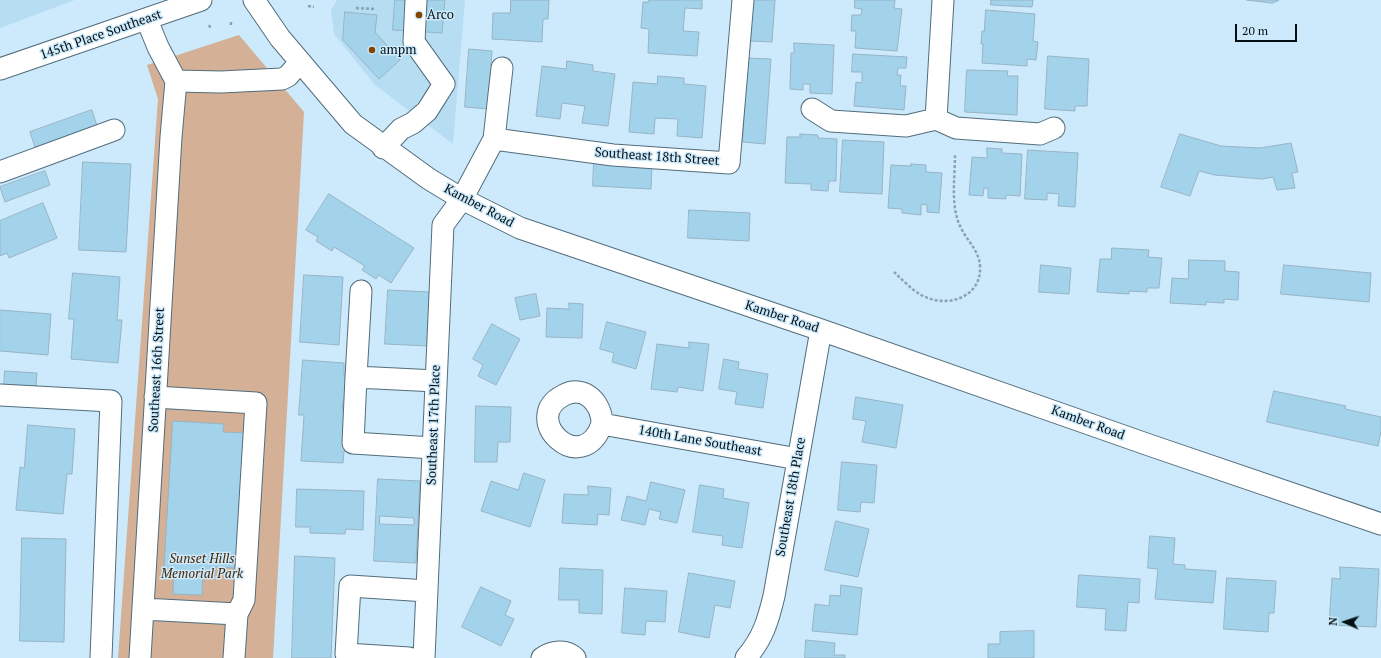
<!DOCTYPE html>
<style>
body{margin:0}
#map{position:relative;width:1381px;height:658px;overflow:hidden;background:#cceafb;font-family:"PT Serif",serif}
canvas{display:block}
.north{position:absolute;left:1325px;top:602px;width:40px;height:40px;-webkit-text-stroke:3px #cceafb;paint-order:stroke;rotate:273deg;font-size:11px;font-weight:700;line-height:16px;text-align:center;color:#051015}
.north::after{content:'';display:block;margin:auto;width:14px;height:18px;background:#051015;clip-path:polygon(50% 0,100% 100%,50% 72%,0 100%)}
.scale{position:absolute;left:1235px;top:24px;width:62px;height:18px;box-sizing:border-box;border:2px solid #051015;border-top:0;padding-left:5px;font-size:12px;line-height:14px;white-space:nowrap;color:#051015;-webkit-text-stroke:3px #cceafb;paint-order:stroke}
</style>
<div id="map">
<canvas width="1381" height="658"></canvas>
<div class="north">N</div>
<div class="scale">20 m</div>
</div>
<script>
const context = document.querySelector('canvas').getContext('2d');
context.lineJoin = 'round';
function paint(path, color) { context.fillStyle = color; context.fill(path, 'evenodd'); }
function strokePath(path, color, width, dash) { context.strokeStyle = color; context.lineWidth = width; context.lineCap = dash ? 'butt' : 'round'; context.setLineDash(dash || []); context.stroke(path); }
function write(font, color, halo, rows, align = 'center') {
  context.font = font + ' "PT Serif",serif'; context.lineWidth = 3; context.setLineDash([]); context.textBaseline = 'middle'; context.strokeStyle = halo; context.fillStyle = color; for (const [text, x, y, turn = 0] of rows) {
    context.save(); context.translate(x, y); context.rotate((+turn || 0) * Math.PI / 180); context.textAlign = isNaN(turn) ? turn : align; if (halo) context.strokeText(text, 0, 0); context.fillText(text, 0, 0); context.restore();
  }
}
paint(new Path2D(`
 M0 0H75L0 28Z
 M337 0H465L453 144 375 85 334 34 331 10Z`), '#b7ddf2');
paint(new Path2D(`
 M239 35 304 112 273 658H118L158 99 147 65Z`), '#d3b096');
const building = new Path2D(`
 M395 0H445L442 33 393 30Z
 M511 0H549L548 19H543L542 42 492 39 493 13H510Z
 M649 0H702V9L685 8 683 31 699 32 697 56 648 53 649 29 641 28 643 2H649Z
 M752 0H775L772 42 750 41Z
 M855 0H895L894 8 902 9 897 51 855 48 856 31H851L852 15H861L862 9 855 8Z
 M991 0H1033L1032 7 991 5Z
 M1247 0H1279L1273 3Z
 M986 10 1035 14 1033 41 1038 42 1036 60 1027 59V66L982 63 983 44H981L982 31H984Z
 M345 12 377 15 375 32 400 60 379 79 343 40Z
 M794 43 834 45 832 94 810 93V84H803V90L790 89 791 53H794Z
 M469 49 492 51 488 109 465 107Z
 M853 54 907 57 906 68H898L897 75H901L900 86H906L904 110 854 106 856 82 862 83V72H852Z
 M1048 56 1089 59 1087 106H1075V111L1045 109Z
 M748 58 771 59 765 144 743 142Z
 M567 61 593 65V71L615 74 608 126 582 123 585 106 562 103 560 119 536 116 542 66 566 69Z
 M967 70 1008 71 1007 76H1018L1017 115 965 112Z
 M658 76 684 78V84L706 86 702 138 677 136 678 119 655 118 654 134 629 132 633 82 657 84Z
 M92 110 97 126 35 147 30 132Z
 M800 134 818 135V138L837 139 836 181H829L828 191 811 190V184L785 183 787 137H800Z
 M1180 134 1221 146 1260 148 1291 143 1298 172 1292 173 1295 188 1277 190 1273 177 1262 179 1215 175 1199 171 1190 196 1161 187Z
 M843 140 884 142 882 194 840 192Z
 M987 148 1002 149V153L1022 154 1020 196 1006 195V199L988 198V188H984L983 196 969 195 972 157 987 158Z
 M1028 150 1078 153 1075 207 1058 206 1059 194 1047 193V200L1025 199Z
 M83 162 131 164 126 252 79 250Z
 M594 163 652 167 651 189 593 186Z
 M911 164 926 165V172L942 173 939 213 927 212V205L921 204V215L902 213V209L888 208 891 165 911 166Z
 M45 171 50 185 5 202 0 187Z
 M329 194 414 248 391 283 379 275 376 279 362 270 365 266 334 247 332 251 316 241 318 237 306 230Z
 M43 203 57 238 9 258 7 253 0 256V221Z
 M689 210 750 213 749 241 688 238Z
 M1112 248 1149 250 1148 257 1162 258 1159 288H1147V292L1129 291V294L1097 292 1100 259H1111Z
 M1189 260 1225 261V271L1239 272 1238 300 1224 299V303L1206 302V305L1170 303 1172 278 1188 279Z
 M1041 265 1071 268 1069 294 1039 292Z
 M1284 265 1371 273 1369 302 1281 294Z
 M73 273 120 277 117 320H122L118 363 71 359 74 319H69Z
 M304 275 343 277 339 345 300 342Z
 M388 290 431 292 428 346 385 344Z
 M536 294 540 316 520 320 515 298Z
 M569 303 583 304 582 338 546 337 547 308 569 309Z
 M0 310 51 314 48 355 0 351Z
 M607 322 646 332 636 369 612 362 614 353 600 349Z
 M492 324 520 339 496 385 478 376 483 365 473 359Z
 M689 342 709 344 703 391 678 387 677 392 651 389 657 344 689 348Z
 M724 359 739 362 738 369 768 374 763 408 735 404 737 392 719 389Z
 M303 360 344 363V375L347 376 346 401H343L342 410H347V451H344L343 463 301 461 304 415H299Z
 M5 371 37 373 36 387 4 385Z
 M1274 391 1346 406 1345 409 1381 417V431L1378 446 1267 422Z
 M856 397 903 405 896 448 862 442 866 421 853 419Z
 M476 406 511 407 510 442H498L497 462H475Z
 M173 421 224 424 223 432 244 433 235 568 215 567V575L203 574 202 595 173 594 174 572H164Z
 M28 425 75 429 72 474H67L63 514 16 510 20 467 24 468Z
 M842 462 877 465 874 503 861 502 860 512 838 510Z
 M524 473 545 480 530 527 481 511 491 481 518 490Z
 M378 479 420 481 416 563 374 561ZM380 516 414 518V525L380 524Z
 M651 482 685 490 677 523 659 519 661 512 649 509 645 525 621 520 627 496 646 501Z
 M700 485 724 489 723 498 749 503 742 548 722 545 723 536 693 532Z
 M588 486 611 488 609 515 598 514 597 525 562 523 564 494 588 495Z
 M297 489 364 491 363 530 346 529 345 534 310 533V527H296Z
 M836 521 869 529 858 577 825 570Z
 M1150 536 1175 538 1173 564 1185 565V569L1216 571 1213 603 1155 599 1158 569 1148 568Z
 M22 538 66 539 64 642 20 641Z
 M295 556 335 558 331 658H292Z
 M1340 567 1379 569 1376 627 1329 625 1332 578 1340 579Z
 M560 568 603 570 602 614 579 613V600H559Z
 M689 573 735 581 730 608 715 605 709 638 679 632Z
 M1079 575 1140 579 1139 603 1128 602 1126 631 1105 630 1106 609 1077 607Z
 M1227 578 1276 581 1274 613H1269L1268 632 1224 629Z
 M841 585 862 588 857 635 812 631 815 604 829 606 830 595 840 596Z
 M481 587 511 601 505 615 514 619 501 646 462 627Z
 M625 588 667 591 665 622 646 621 645 635 622 633Z
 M1034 631V658H988V644H1000V632Z
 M806 640 835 643 834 655H845V658H805Z`);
paint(building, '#a3d2eb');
strokePath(building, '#97b4c5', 1);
const minor = new Path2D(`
 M254 0 280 38 353 124 429 179 462 199 520 228 821 330 1152 446 1381 524
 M147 20 158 47 176 81 221 82 282 79 288 76 300 62
 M502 68 494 139 613 155 729 163 743 0
 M0 69 201 0
 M812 109 831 121 906 126 936 119 956 128 1040 134 1054 128
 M936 119 943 0
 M383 148 401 129 413 123 427 111 444 84 414 42 416 0
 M0 172 114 130
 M356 377 361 291
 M0 395 111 401 101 658
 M155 397 256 403 244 600 237 614
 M602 424C582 480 518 418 564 395 585 384 602 404 602 424L798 459
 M433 448 353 443 356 377 436 381
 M143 609 237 614 234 658
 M140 658 171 137 176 81
 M409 658 346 654 350 586 427 591
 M424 658 443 225 462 199 494 139
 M542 658C552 651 566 649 575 658
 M746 658C763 638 768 621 774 596L821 330`);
strokePath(minor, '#526d7c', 23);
strokePath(new Path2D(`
 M308 6 314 7
 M356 8 376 9
 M209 25 211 29
 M231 25V22
 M894 272C904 281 915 294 928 298 952 307 982 295 980 266 979 250 967 241 961 228 950 207 955 178 955 155`), '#8ba3b0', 2.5, [3, 2]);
strokePath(minor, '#fff', 21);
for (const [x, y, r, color] of [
 [419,15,4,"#814401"],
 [372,50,4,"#814401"]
]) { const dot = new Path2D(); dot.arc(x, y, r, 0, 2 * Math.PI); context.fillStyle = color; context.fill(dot); strokePath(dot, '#cceafb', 1.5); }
write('13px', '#051015', '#cceafb', [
 ["Arco",427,15],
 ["ampm",380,50]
], 'left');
write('13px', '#051015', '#cceafb', [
 ["145th Place Southeast",101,35,-19],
 ["Southeast 18th Street",657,157,4],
 ["Kamber Road",479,206,28],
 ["Kamber Road",782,317,18],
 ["Southeast 16th Street",157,370,-87],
 ["Kamber Road",1088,423,20],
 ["Southeast 17th Place",434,425,-88],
 ["140th Lane Southeast",700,441,10],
 ["Southeast 18th Place",791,497,-80]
]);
write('italic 13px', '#492300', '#cceafb', [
 ["Sunset Hills",202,559],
 ["Memorial Park",202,574]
]);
</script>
